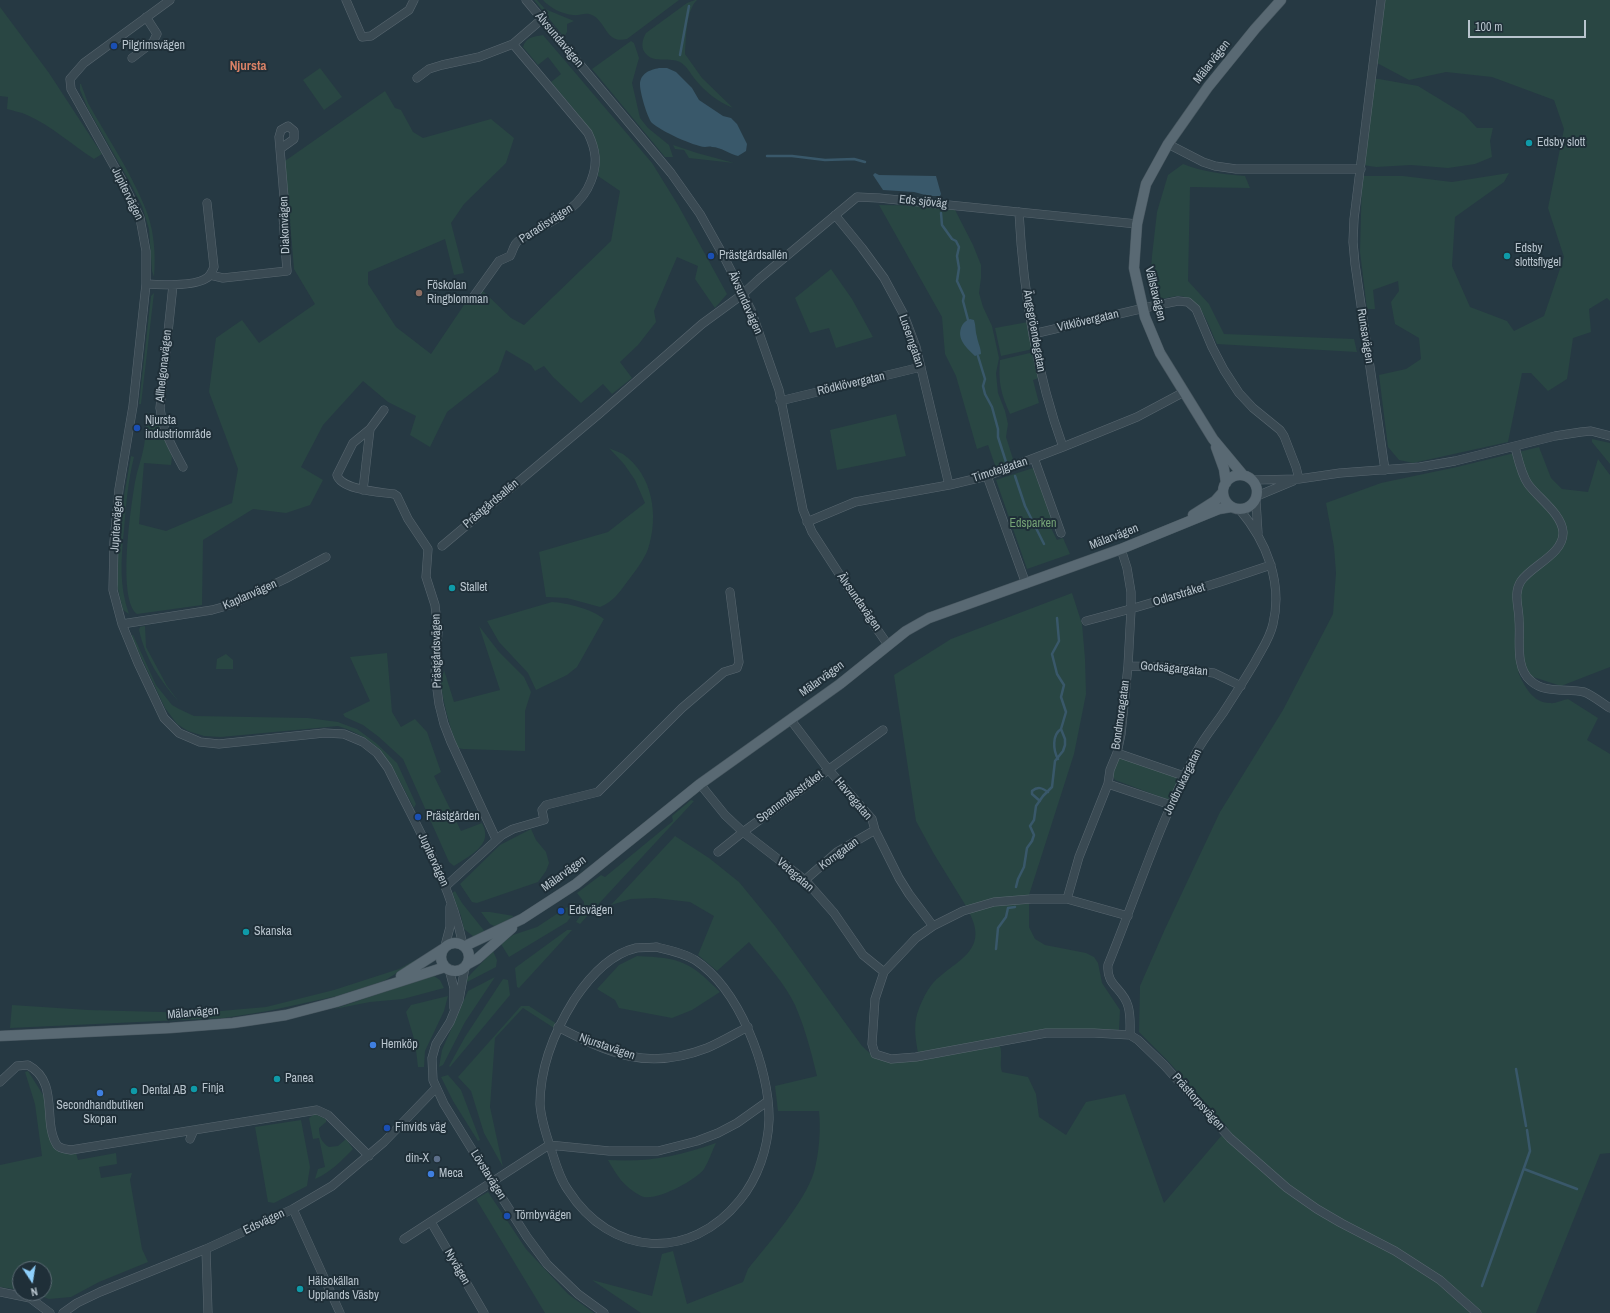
<!DOCTYPE html>
<meta charset="utf-8">
<style>
body{margin:0}
#map{position:relative;width:1610px;height:1313px;overflow:hidden;background:#263943;font-family:"Archivo Narrow",sans-serif}
canvas{display:block}
.north{position:absolute;left:12px;top:1261px;width:40px;height:40px;box-sizing:border-box;background:#1f2f38;border:1px solid #5c6b74;border-radius:50%;rotate:168deg;font-size:11px;font-weight:700;line-height:16px;text-align:center;color:#b8c4cd}
.north::after{content:'';display:block;margin:auto;width:14px;height:18px;background:#8ecffb;clip-path:polygon(50% 0,100% 100%,50% 72%,0 100%)}
.scale{position:absolute;left:1468px;top:20px;width:118px;height:18px;box-sizing:border-box;border:2px solid #b8c4cd;border-top:0;padding-left:5px;font-size:12px;line-height:14px;white-space:nowrap;color:#b8c4cd;-webkit-text-stroke:3px #1f2f38;paint-order:stroke}
</style>
<div id="map">
<canvas width="1610" height="1313"></canvas>
<div class="north">N</div>
<div class="scale">100 m</div>
</div>
<script>
const context = document.querySelector('canvas').getContext('2d');
context.lineJoin = 'round';
function paint(path, color) { context.fillStyle = color; context.fill(path, 'evenodd'); }
function strokePath(path, color, width, dash) { context.strokeStyle = color; context.lineWidth = width; context.lineCap = dash ? 'butt' : 'round'; context.setLineDash(dash || []); context.stroke(path); }
function write(font, color, halo, rows, align = 'center') {
  context.font = font + ' "Archivo Narrow",sans-serif'; context.lineWidth = 4; context.setLineDash([]); context.textBaseline = 'middle'; context.strokeStyle = halo; context.fillStyle = color; for (const [text, x, y, turn = 0] of rows) {
    context.save(); context.translate(x, y); context.rotate((+turn || 0) * Math.PI / 180); context.textAlign = isNaN(turn) ? turn : align; if (halo) context.strokeText(text, 0, 0); context.fillText(text, 0, 0); context.restore();
  }
}
paint(new Path2D(`
 M534 0H537L545 9 574 21 567 24V32L564 37Z
 M543 0H679L627 39C607 44 607 25 594 16 586 11 580 16 573 15 562 14 550 8 543 0Z
 M695 0H697C686 10 686 39 685 54L702 78 733 108C718 102 705 92 694 78 690 73 687 66 680 62 670 57 655 63 647 55 640 49 642 40 646 33L687 3Z
 M1385 0H1610V301L1607 298 1589 309 1591 332 1573 338 1567 379 1548 391 1531 373H1522L1508 442 1413 463 1399 460 1388 447 1379 375 1406 369 1421 359 1419 338 1395 324 1391 302 1399 291 1398 281 1373 290 1375 309H1367L1360 252 1362 176H1403L1452 182 1509 173 1504 182 1455 217 1452 266 1470 307 1507 321 1514 331 1544 316 1564 257 1548 208 1564 129 1554 100 1492 77 1446 72 1409 80 1377 63Z
 M0 7 49 73 102 154 94 159C72 145 52 126 27 115 21 112 13 111 7 109L8 97 0 96Z
 M543 35 652 163 678 205 727 294 715 308 695 279 698 266 677 257 654 311 656 322 638 345 620 362 632 378 612 394 603 384 581 403 553 377 544 366 535 371 531 365 506 350 498 372 447 412 430 447 410 435 416 416 388 402 363 381 323 425 301 467 323 480 310 505 286 513 253 509 203 540 202 605 137 614C117 599 131 506 135 482 137 470 142 458 144 446 146 435 146 424 147 412L159 425 172 457 171 465 144 463 139 524 166 531 232 503 238 469 209 392 216 338 242 320 259 343 315 304 294 269 285 161 385 91 395 108 401 110 413 132 423 138 491 119 514 138 506 163 464 204 451 223 464 273 454 275 445 239 368 272V284L396 327 431 354 468 299 483 291 511 318 524 325 611 241 620 191 598 176C599 166 601 158 598 148 593 128 564 98 551 82L561 74 548 57 538 65 523 47C526 37 533 37 543 35Z
 M631 41 634 43 639 58 632 83 640 118 648 128 669 145 673 157H665L592 69Z
 M320 68 342 97 324 110 303 80Z
 M1375 79H1379L1418 86 1464 114 1477 128H1493L1490 141 1492 157 1475 164 1448 168 1411 165 1376 167 1363 165Z
 M80 84H81L88 103C107 137 129 169 144 205 154 227 156 253 154 277L152 271 149 229 142 206 127 177 88 109 80 90Z
 M673 145 697 153 734 163 689 158 684 150 675 149Z
 M1183 164C1203 172 1223 174 1245 176L1250 188 1190 187 1188 281 1209 304 1224 334 1354 339 1357 352 1217 344C1209 328 1202 298 1180 296 1171 296 1161 300 1152 301L1150 286 1152 256 1157 212 1168 175Z
 M879 205 953 206 973 245 981 265V278L979 293 983 307 992 326 999 358 996 373 998 393 1005 411 1008 424 1006 437 1014 462 996 468 988 445 977 449 956 376 945 354 942 317Z
 M831 269 852 299 873 337 836 348 829 328 810 333 795 298Z
 M154 293 141 404H139L151 296Z
 M1028 322 1033 349 1001 356 995 328Z
 M1034 352 1039 378 1033 380 1039 403 1010 414C1001 394 998 382 1000 360Z
 M896 414 906 456 837 470 830 430Z
 M1592 439 1610 443V464L1592 442Z
 M1539 447 1551 478 1562 489 1588 492 1598 459 1610 475V667L1561 686 1518 672C1524 685 1532 703 1550 703 1555 704 1562 700 1568 699L1598 718 1587 740 1610 754V1153L1600 1154 1536 1313H641L592 1280 652 1296 662 1254 673 1251 687 1304 743 1282 748 1269C768 1244 805 1202 814 1172 819 1154 821 1130 819 1111H778L775 1086 817 1076C811 1051 805 1028 795 1005 784 982 765 962 749 942L717 971 698 955 714 916 690 902 655 898 631 899 611 905 675 836 709 858 739 882 775 926 862 1046 875 1058 908 1061 1000 1046C1003 1055 999 1063 1002 1072L1028 1077 1036 1094 1039 1117 1066 1135 1086 1102 1125 1094 1164 1203 1228 1128 1167 1060 1139 1032 1140 986 1165 929 1220 812 1283 710 1333 614 1336 573 1334 547 1326 503 1381 483 1457 467Z
 M609 448C613 450 619 452 623 454 653 475 659 516 648 549 644 560 634 573 627 582 618 594 614 601 600 607L567 598 546 597 539 552 608 532 645 503 635 480 624 464Z
 M131 456 134 457C128 481 126 505 124 530 121 559 119 586 129 614L123 610 117 585V557L122 507Z
 M1033 468 1053 523 1052 530 1057 540 1063 538 1070 554 1027 569 996 480Z
 M1072 593 1082 624 1085 659 1086 694 1074 754 1029 895V927L1035 939 1045 945 1086 953 1094 957 1098 963 1102 983 1120 1010 1119 1030 1104 1029 1041 1030 918 1053C916 1042 914 1030 916 1019 918 1008 926 991 933 983 955 960 990 952 969 912L990 902 966 906 934 854 916 821 894 675 951 639Z
 M552 602C567 603 592 609 604 619L577 667 567 675 536 690 528 673 499 642 487 621Z
 M145 626 146 647 167 686 179 702C160 681 145 658 139 630L140 627Z
 M479 626 499 652 524 677 531 692 525 711V751L463 749 458 748C452 736 440 692 441 679 442 676 444 673 444 670L454 702 500 690Z
 M133 635 156 685 172 705 179 709 194 716 308 718 338 722 351 727 357 729 376 743 397 763 416 804 414 808C393 769 384 740 338 726L221 737 204 736 188 731 177 724 165 708 131 636Z
 M387 653 392 712 401 727 415 719 427 732 441 772 434 776 461 831 482 823C483 826 485 829 485 832 488 848 464 859 454 866L449 862 403 759 379 737 363 725 345 717 343 714 370 701 350 657Z
 M226 654 233 660V669H216L217 659Z
 M1119 756 1179 779 1169 800 1115 780 1112 774Z
 M691 800 694 801 580 924 576 922 584 910V902L577 893 601 875 605 877 673 821 672 816Z
 M531 829 536 840 546 852 549 863 546 871 538 882 477 903 472 902 460 884 500 845Z
 M455 891 462 903 486 933 474 937 464 929 461 916 452 893Z
 M575 902 577 905 575 911 567 922 509 957 501 944 513 935 537 927Z
 M481 912H490L514 916 500 925 494 926 490 924Z
 M567 930H572L519 988 517 987 515 968Z
 M493 951 497 960 496 967 467 982V978Z
 M430 952 384 981 337 996 268 1011 224 1018 10 1028 12 1005 88 1010 198 1013 266 1007 334 990 399 969Z
 M637 956C681 958 689 961 720 992L692 1010 672 1018 619 1008 615 1000 597 989 619 965Z
 M434 976 440 980 444 988 403 999 370 1002 334 1009 428 977Z
 M495 977 465 1022 443 1065 439 1067 442 1050 468 991Z
 M503 979 508 980 510 995 450 1067 449 1066 465 1037Z
 M448 996 444 1011 425 1051 424 1067H418L415 1042 406 1012 411 1005Z
 M521 1006H529L557 1024 554 1028 523 1008 495 1038 490 1107 503 1167 484 1133 471 1091 458 1077Z
 M28 1071 45 1098 51 1142 55 1149 61 1153H76L78 1160 116 1153 117 1164 99 1167 101 1178 132 1173 130 1180 142 1249 148 1262 99 1282 71 1297 49 1299 33 1293H44V1269H20V1290L0 1287V1165L42 1156 35 1104 25 1072Z
 M448 1075 461 1090 480 1140 478 1141 453 1101 441 1077Z
 M315 1114 326 1119V1122L319 1128C319 1137 322 1143 329 1147L338 1146 346 1139 353 1149C341 1161 331 1172 315 1179L318 1169 325 1167 319 1138 313 1139 309 1118Z
 M301 1120 310 1167 307 1186 274 1203 268 1202 255 1127Z
 M716 1143C712 1151 709 1161 704 1169 696 1180 654 1203 641 1196 624 1187 617 1176 608 1160 650 1162 676 1157 716 1143Z
 M488 1192 526 1249 568 1294 594 1313H545L476 1199Z`), '#294643');
paint(new Path2D(`
 M659 68H667L676 72 692 88 699 100 723 116 731 118 737 124 747 144 746 151 738 156C729 154 721 147 712 147 709 146 707 147 705 147 693 146 661 131 652 123 647 117 640 92 640 85 640 73 650 70 659 68Z
 M875 173 879 175 936 176 941 194 940 196H929L914 192 883 190 873 175Z
 M970 319 974 320C976 326 975 331 977 337 978 343 981 348 981 354L975 356C967 348 957 340 961 328 963 323 965 321 970 319Z`), '#39586a');
strokePath(new Path2D(`
 M680 55 689 6
 M767 156H792L825 160 854 159 865 162
 M941 213 942 225 952 239 956 241 959 247 957 256 959 268 957 281 964 296 963 301 968 320
 M978 356 985 379 983 386 985 394 992 407 998 429V437L1006 462
 M1015 476 1025 506 1044 544
 M1058 759C1053 750 1052 735 1061 729
 M1040 801 1032 794V791C1038 786 1042 788 1048 792
 M1016 887 1018 879 1024 867 1027 848 1032 841 1034 835 1030 826 1034 820 1036 806 1043 796 1052 787 1055 761 1063 751 1065 745V739L1061 729 1066 712 1061 697 1064 685 1057 674 1052 654 1059 641 1057 618
 M996 949 998 928 1006 917 1008 908 1015 907
 M1516 1069 1526 1126
 M1524 1169 1577 1189
 M1482 1286 1530 1151 1527 1130`), '#39586a', 2.5);
const minor = new Path2D(`
 M170 0 84 63 70 79 71 89 123 182 140 218 146 251V284L133 406 119 489 114 542 113 590 122 624 138 663 164 718 179 733 200 742 219 744 324 733 344 734 363 742 377 753 388 768C416 826 450 881 463 945
 M346 0 362 37 371 36 409 10 414 0
 M526 0 671 173 700 214 723 255 751 310 779 390 803 510 812 532 845 583 888 645
 M1381 0 1354 219 1353 242 1355 264 1385 470
 M132 58 153 42 157 34 146 17
 M417 78 429 69 442 65 479 57 513 44 542 19
 M1168 144 1203 162 1215 166 1236 169H1361
 M1019 212C1023 291 1036 372 1063 447
 M835 215 862 248 884 278 904 315 916 347 949 485
 M210 275 223 278 287 271 283 216 285 209 279 137 281 130 288 126 294 131V139L280 149
 M146 284C160 285 194 286 205 279 210 277 212 272 214 267L207 203
 M173 285 160 408C163 431 172 447 183 467
 M471 300 499 261 510 256C512 253 513 248 515 245 517 240 525 237 530 234 554 220 581 208 591 181 598 163 596 150 588 133L513 44
 M1033 334 1153 306 1178 301 1188 302 1196 309 1212 347 1224 370 1239 393 1253 408 1280 430 1284 436 1296 467 1299 479
 M780 401 921 367
 M384 410 370 429 353 443 337 475C341 490 380 492 394 494L397 496 408 519 428 549 426 577 435 605 438 632 435 674 439 704 444 724 451 742 496 839
 M1515 447C1518 458 1521 474 1528 484 1538 498 1562 514 1563 532 1564 554 1532 565 1521 581 1513 593 1519 607 1519 620 1521 638 1514 667 1531 681 1545 694 1567 688 1584 692 1592 695 1602 703 1610 708
 M1034 458 1061 533
 M987 476 1026 584
 M1253 480 1299 479 1340 473 1420 467 1455 461 1555 436 1581 432 1591 431 1610 436
 M363 490 370 429
 M1257 496 1293 481
 M1256 501 1258 533
 M807 522 855 502 949 485 987 476 1063 447 1137 417 1184 392
 M442 546 599 414 702 324 743 294 759 279 857 197 879 198 1137 224
 M1086 621C1148 605 1210 586 1271 565
 M122 624 212 610 230 605 285 579 326 557
 M1128 666 1164 667 1214 673 1241 686
 M790 719 828 769 872 819 875 830 899 878 909 894 933 926
 M1117 753 1184 776
 M700 784 725 815 743 832 805 880 834 913 863 955 884 972
 M1108 784 1171 805
 M718 852 743 832 883 730
 M805 880 837 852 875 830
 M446 886 502 835 513 829 544 820 542 810 546 805 598 792 682 708 724 672 737 668 739 662 730 592
 M1067 899 1079 857 1108 784 1110 770 1117 753 1121 734 1128 666 1131 610V592L1127 568 1121 549
 M1128 916 1067 899H1031L994 902 963 911 933 926 916 938 884 972 875 999 872 1044 875 1054 891 1059 916 1057 1046 1033H1094L1130 1035 1138 1040 1164 1065 1230 1138 1287 1188 1317 1209 1341 1223 1395 1251 1440 1280 1477 1313
 M445 946 450 927V907
 M656 947C669 950 684 953 695 960 739 989 770 1068 769 1120 768 1148 758 1178 740 1200 690 1262 611 1257 568 1190 560 1179 556 1165 552 1152 547 1137 541 1121 540 1104 540 1066 554 1032 574 1000 588 979 610 954 636 948 642 947 650 948 656 947Z
 M465 967 459 1000 450 1022 436 1044 432 1058 433 1080 444 1104 492 1182 527 1237 547 1264 578 1294 604 1313
 M449 969 454 988V1008
 M558 1027C610 1054 648 1071 707 1048 721 1042 734 1034 748 1027
 M1130 1035C1130 1025 1131 1016 1128 1006 1123 988 1106 986 1108 965 1137 894 1160 821 1196 753 1203 739 1214 726 1223 713 1234 696 1245 679 1255 662 1262 649 1270 638 1273 624 1283 582 1266 541 1240 510
 M0 1082 17 1066 28 1065C60 1082 42 1122 57 1145 60 1149 66 1149 71 1150L317 1110 328 1115 369 1156
 M190 1139 194 1130
 M293 1209 340 1313
 M431 1222 484 1313
 M404 1239 549 1145 609 1151H658L697 1141 718 1133 737 1123 768 1101
 M206 1249 208 1313
 M0 1292 30 1298 50 1313
 M63 1313 77 1303 100 1292 206 1249 293 1209 332 1186 384 1142 436 1088`);
const major = new Path2D(`
 M1216 447 1224 469 1226 483
 M1223 492a17 17 0 1 1 34 0a17 17 0 1 1-34 0Z
 M1243 475 1213 439 1160 353 1145 317 1134 268 1137 224 1146 184 1168 144 1208 87 1255 29 1281 0
 M1193 515 1215 501 1223 492
 M441 957a14 14 0 1 1 28 0a14 14 0 1 1-28 0Z
 M465 946 522 919 576 884 700 784 840 684 906 631 929 618 1121 549 1219 509 1231 507
 M468 964 477 959 512 928
 M401 976 443 949
 M0 1036 170 1028 233 1023 286 1015 336 1002 445 967`);
strokePath(minor, '#596770', 9);
strokePath(major, '#47565f', 11);
strokePath(minor, '#3a4a53', 8);
strokePath(major, '#596973', 10);
for (const [x, y, r, color] of [
 [114,46,4,"#1a4fb4"],
 [1529,143,4,"#0f9aa8"],
 [711,256,4,"#1a4fb4"],
 [1507,256,4,"#0f9aa8"],
 [419,293,4,"#8d6e63"],
 [137,428,4,"#1a4fb4"],
 [452,588,4,"#0f9aa8"],
 [418,817,4,"#1a4fb4"],
 [561,911,4,"#1a4fb4"],
 [246,932,4,"#0f9aa8"],
 [373,1045,4,"#3f7fe0"],
 [277,1079,4,"#0f9aa8"],
 [194,1089,4,"#0f9aa8"],
 [134,1091,4,"#0f9aa8"],
 [100,1093,4,"#3f7fe0"],
 [387,1128,4,"#1a4fb4"],
 [437,1159,4,"#5c6f8a"],
 [431,1174,4,"#3f7fe0"],
 [507,1216,4,"#1a4fb4"],
 [300,1289,4,"#0f9aa8"]
]) { const dot = new Path2D(); dot.arc(x, y, r, 0, 2 * Math.PI); context.fillStyle = color; context.fill(dot); strokePath(dot, '#1f2f38', 1.5); }
write('12px', '#b8c4cd', '#1f2f38', [
 ["Älvsundavägen",559,40,50],
 ["Mälarvägen",1212,62,-52],
 ["Jupitervägen",127,194,64],
 ["Eds sjöväg",923,202,6],
 ["Paradisvägen",546,224,-33],
 ["Diakonvägen",285,225,-92],
 ["Vällstavägen",1155,294,76],
 ["Älvsundavägen",745,303,66],
 ["Vitklövergatan",1088,321,-13],
 ["Ängsgröendegatan",1034,331,80],
 ["Runsavägen",1365,336,81],
 ["Luserngatan",911,341,71],
 ["Allhelgonavägen",164,366,-84],
 ["Rödklövergatan",851,384,-13],
 ["Timotejgatan",1000,470,-18],
 ["Prästgårdsallén",491,504,-40],
 ["Jupitervägen",117,524,-86],
 ["Mälarvägen",1114,537,-21],
 ["Kaplanvägen",250,595,-24],
 ["Odlarstråket",1179,595,-17],
 ["Älvsundavägen",859,602,55],
 ["Prästgårdsvägen",437,651,-91],
 ["Godsägargatan",1174,669,5],
 ["Mälarvägen",822,679,-36],
 ["Bondmoragatan",1121,715,-82],
 ["Jordbrukargatan",1183,782,-64],
 ["Spannmålsstråket",790,797,-36],
 ["Havregatan",853,799,50],
 ["Korngatan",839,854,-36],
 ["Jupitervägen",433,860,65],
 ["Mälarvägen",564,874,-36],
 ["Vetegatan",795,875,41],
 ["Mälarvägen",193,1013,-5],
 ["Njurstavägen",607,1047,19],
 ["Prästtorpsvägen",1198,1102,48],
 ["Lövstavägen",488,1175,58],
 ["Edsvägen",264,1222,-25],
 ["Nyvägen",457,1267,60]
]);
write('12px', '#b8c4cd', '#1f2f38', [
 ["Pilgrimsvägen",122,46],
 ["Edsby slott",1537,143],
 ["Edsby",1515,249],
 ["slottsflygel",1515,263],
 ["Prästgårdsallén",719,256],
 ["Föskolan",427,286],
 ["Ringblomman",427,300],
 ["Njursta",145,421],
 ["industriområde",145,435],
 ["Stallet",460,588],
 ["Prästgården",426,817],
 ["Edsvägen",569,911],
 ["Skanska",254,932],
 ["Hemköp",381,1045],
 ["Panea",285,1079],
 ["Finja",202,1089],
 ["Dental AB",142,1091],
 ["Secondhandbutiken",100,1106,"center"],
 ["Skopan",100,1120,"center"],
 ["Finvids väg",395,1128],
 ["din-X",429,1159,"right"],
 ["Meca",439,1174],
 ["Törnbyvägen",515,1216],
 ["Hälsokällan",308,1282],
 ["Upplands Väsby",308,1296]
], 'left');
write('12px', '#75a376', '#1f2f38', [
 ["Edsparken",1033,524]
]);
write('bold 13px', '#d98166', '#1f2f38', [
 ["Njursta",248,67]
]);
</script>
